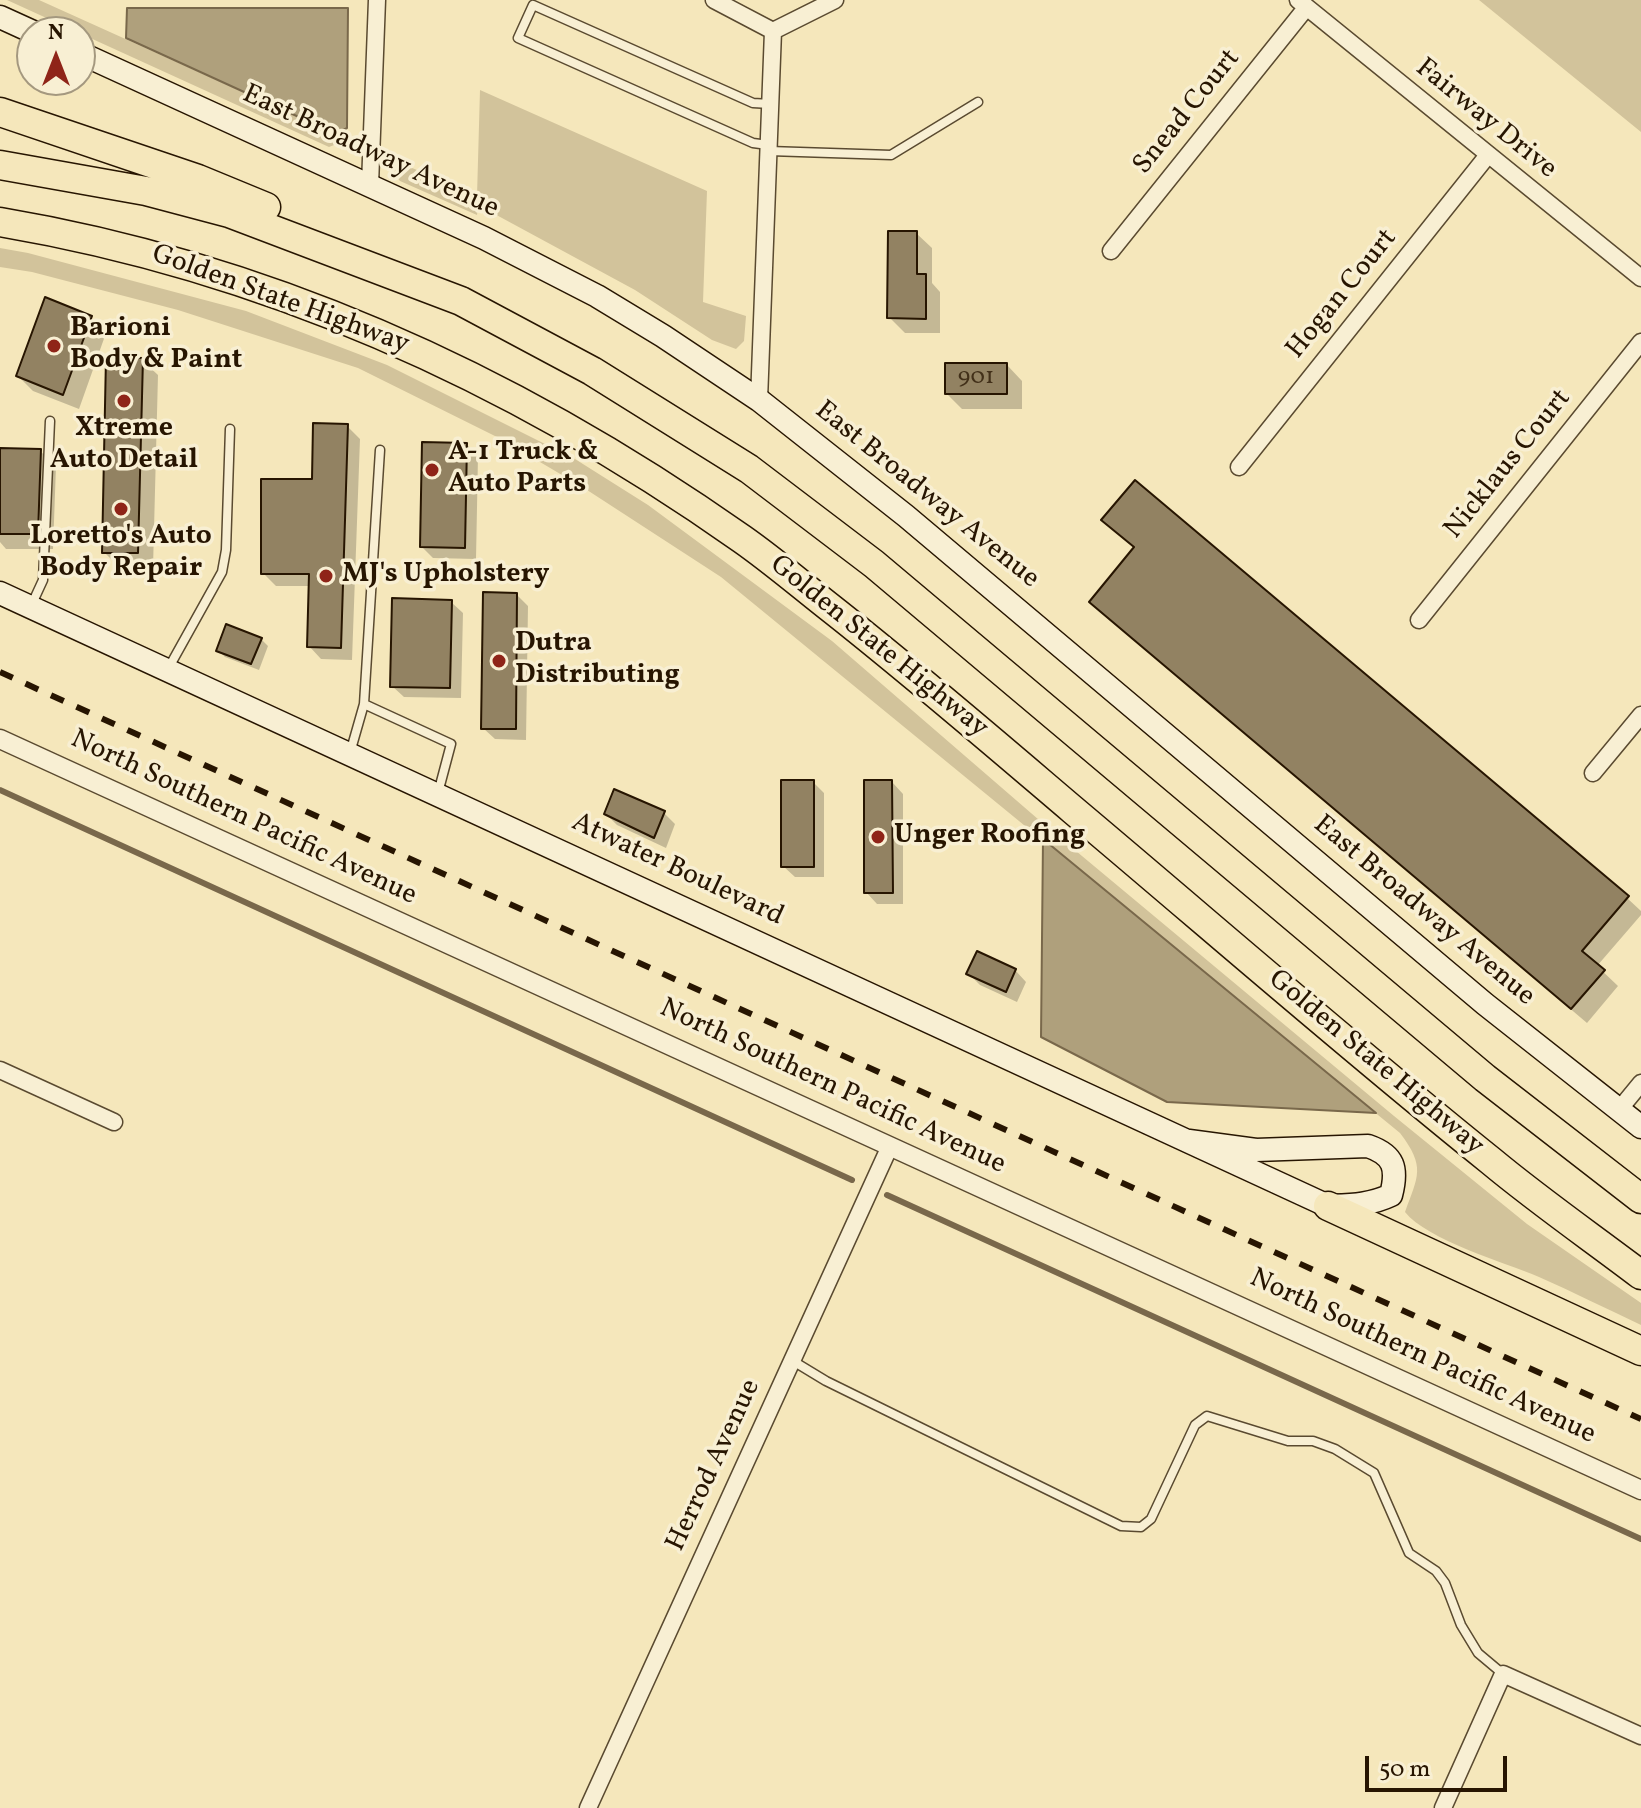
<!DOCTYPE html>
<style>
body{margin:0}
#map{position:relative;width:1641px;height:1808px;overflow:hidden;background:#f5e7bb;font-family:Vollkorn,serif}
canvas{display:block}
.north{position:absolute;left:16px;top:16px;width:80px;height:80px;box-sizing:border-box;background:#f8efd3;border:2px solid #a4987f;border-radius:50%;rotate:0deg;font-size:22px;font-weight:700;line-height:32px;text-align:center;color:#271501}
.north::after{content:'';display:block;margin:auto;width:28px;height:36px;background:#8f2418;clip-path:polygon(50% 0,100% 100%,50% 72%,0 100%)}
.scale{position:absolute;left:1365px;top:1756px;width:142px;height:36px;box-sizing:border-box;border:4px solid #271501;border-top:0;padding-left:10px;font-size:24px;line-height:28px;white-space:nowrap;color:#271501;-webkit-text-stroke:6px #f8efd3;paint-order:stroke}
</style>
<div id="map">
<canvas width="1641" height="1808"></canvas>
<div class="north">N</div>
<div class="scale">50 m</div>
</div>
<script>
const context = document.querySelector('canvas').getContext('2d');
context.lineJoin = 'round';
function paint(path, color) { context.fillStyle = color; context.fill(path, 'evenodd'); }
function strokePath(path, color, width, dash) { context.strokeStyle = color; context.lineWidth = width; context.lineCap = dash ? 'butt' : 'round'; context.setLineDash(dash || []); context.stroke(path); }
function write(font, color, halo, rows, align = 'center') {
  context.font = font + ' Vollkorn,serif'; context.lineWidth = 7; context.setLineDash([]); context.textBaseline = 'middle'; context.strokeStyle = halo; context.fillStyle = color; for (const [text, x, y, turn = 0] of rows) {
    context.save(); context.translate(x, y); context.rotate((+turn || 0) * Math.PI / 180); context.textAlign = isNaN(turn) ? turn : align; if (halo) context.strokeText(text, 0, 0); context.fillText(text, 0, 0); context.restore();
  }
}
paint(new Path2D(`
 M7 0H39L336 134 347 128 344 141 329 147Z
 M1479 0H1641V132Z
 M480 90 707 191 703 302 746 316 744 341 736 349 712 340 635 290 478 205 477 215 400 181 391 170 389 158 477 196Z
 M0 248 28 253 246 311 387 365 575 459 648 505 832 641 1046 826 1394 1116 1527 1224 1641 1303V1325C1607 1309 1573 1292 1539 1277 1504 1262 1427 1240 1405 1212 1418 1176 1426 1167 1400 1133L721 577 584 488 501 439 358 368 178 310 32 272 0 267Z`), '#d2c39b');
const water = new Path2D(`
 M127 8H348L347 128 336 134 126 38Z
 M1043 839 1376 1113 1167 1102 1041 1037Z`);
paint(water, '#afa07c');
strokePath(water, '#79684b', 2);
paint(new Path2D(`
 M916 233 932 248V283L940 292V333H905L889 317Z
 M91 318 106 333 79 409 33 391 18 376Z
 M142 360 158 375 153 568 119 567 104 552Z
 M1007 365 1022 381V409H962L947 394Z
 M347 426 360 439 352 660 321 659 309 646 311 586H276L263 573Z
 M467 445 478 456 476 559 433 558 422 547Z
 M0 450 40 451 56 466 53 549H6L0 542Z
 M517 595 528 606 526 740 495 739 483 728Z
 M451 602 463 613 461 698 404 697 392 686Z
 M1091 602 1627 898 1641 911V915L1597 966 1618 986 1587 1023Z
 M261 639 268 646 259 670 225 657 218 650Z
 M813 782 824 793V877H795L783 866Z
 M892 782 903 794V904H877L866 892Z
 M664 813 675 824 666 848 617 825 606 814Z
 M1015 970 1026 982 1017 1002 980 985 969 974Z`), '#0003');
strokePath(new Path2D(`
 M0 790 852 1180
 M887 1195 1641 1539`), '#79684b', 6);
const building = new Path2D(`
 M888 231H917V274H926V319L887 318Z
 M45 297 92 316 63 395 16 376Z
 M106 357 143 358 138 553H102Z
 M945 363H1007V394H945Z
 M313 423 348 424 341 648 307 647 309 574H261V479H312Z
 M422 442 467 443 465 548 420 547Z
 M0 448 41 449 38 534H0Z
 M1135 480 1629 896 1582 951 1605 970 1571 1009 1089 602 1134 547 1101 520Z
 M483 592 517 593 516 729H481Z
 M392 598 452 600 450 688 390 687Z
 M226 624 262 638 251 664 216 651Z
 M781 780H814V867H781Z
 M864 780H892L893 893H864Z
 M614 789 665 811 654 838 604 814Z
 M977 951 1016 969 1006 992 966 974Z`);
paint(building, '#928262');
strokePath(building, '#271501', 2);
const service = new Path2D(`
 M768 145 753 143 518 38 533 5 753 103 770 104
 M769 151 891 155 978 102
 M31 606 43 580 50 421
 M168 669 222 572 226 550 230 429
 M364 704 451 744 438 793
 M350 753 364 704 380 450
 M793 1361 826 1381 1121 1526 1141 1527 1151 1519 1195 1425 1207 1416 1288 1441H1313L1335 1449 1374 1473 1409 1553 1436 1571 1445 1583 1461 1625 1478 1653 1503 1674`);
const minor = new Path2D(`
 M714 0 773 31
 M1298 0 1641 278
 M773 31 835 0
 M370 185 377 0
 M1111 251 1306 8
 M759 400 773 31
 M1239 467 1488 155
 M1419 620 1641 342
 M1593 773 1641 715
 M0 1070 114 1122
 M1618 1111 1641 1083
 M588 1808 890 1146
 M1443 1808 1503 1674 1641 1736`);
const tertiary = new Path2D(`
 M0 739 1641 1490`);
const secondary = new Path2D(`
 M0 17 33 32
 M80 53 484 238 597 296 663 336 759 400 906 516 1485 1004 1641 1127
 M0 593 1328 1206C1351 1205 1370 1205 1391 1195 1398 1168 1394 1155 1368 1146L1256 1150 1189 1141`);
const motorway = new Path2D(`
 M0 112 198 179 266 207
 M0 165 146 191 229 213 461 301 592 371 749 469 874 564 1485 1078 1641 1199
 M0 222C272 268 518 381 742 539 772 560 800 584 828 606 912 672 992 741 1073 810 1212 927 1349 1047 1491 1161 1539 1201 1591 1237 1641 1275
 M1328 1206 1641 1351`);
strokePath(service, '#5a4a30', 11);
strokePath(minor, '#5a4a30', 19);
strokePath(tertiary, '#5a4a30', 21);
strokePath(secondary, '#271501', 25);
strokePath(motorway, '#271501', 31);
strokePath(service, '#f8efd3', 8);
strokePath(minor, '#f8efd3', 16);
strokePath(tertiary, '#f8efd3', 18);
strokePath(secondary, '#f8efd3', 22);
strokePath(motorway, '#f5e7bb', 28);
strokePath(new Path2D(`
 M0 672 1641 1419`), '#271501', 6, [14, 14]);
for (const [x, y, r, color] of [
 [54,346,8,"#8f2418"],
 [124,401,8,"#8f2418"],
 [432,470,8,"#8f2418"],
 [121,509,8,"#8f2418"],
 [326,576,8,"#8f2418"],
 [499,661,8,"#8f2418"],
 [878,837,8,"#8f2418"]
]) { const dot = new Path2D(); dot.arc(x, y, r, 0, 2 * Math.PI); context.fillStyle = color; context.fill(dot); strokePath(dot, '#f8efd3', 3); }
write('24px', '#423019', null, [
 ["901",976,379]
]);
write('28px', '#271501', '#f8efd3', [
 ["Snead Court",1188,113,-51],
 ["Fairway Drive",1485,120,39],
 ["East Broadway Avenue",370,153,25],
 ["Hogan Court",1343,295,-51],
 ["Golden State Highway",280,301,20],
 ["Nicklaus Court",1509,465,-51],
 ["East Broadway Avenue",926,496,39],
 ["Golden State Highway",878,648,39],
 ["North Southern Pacific Avenue",243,819,25],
 ["Atwater Boulevard",677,871,25],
 ["East Broadway Avenue",1423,912,40],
 ["Golden State Highway",1375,1064,40],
 ["North Southern Pacific Avenue",832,1088,25],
 ["North Southern Pacific Avenue",1422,1358,25],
 ["Herrod Avenue",715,1466,-65]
]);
write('bold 28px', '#271501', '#f8efd3', [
 ["Barioni",70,330],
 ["Body & Paint",70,362],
 ["Xtreme",124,430,"center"],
 ["Auto Detail",124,462,"center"],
 ["A-1 Truck &",448,454],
 ["Auto Parts",448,486],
 ["Loretto's Auto",121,538,"center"],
 ["Body Repair",121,570,"center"],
 ["MJ's Upholstery",342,576],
 ["Dutra",515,645],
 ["Distributing",515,677],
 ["Unger Roofing",894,837]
], 'left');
</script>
